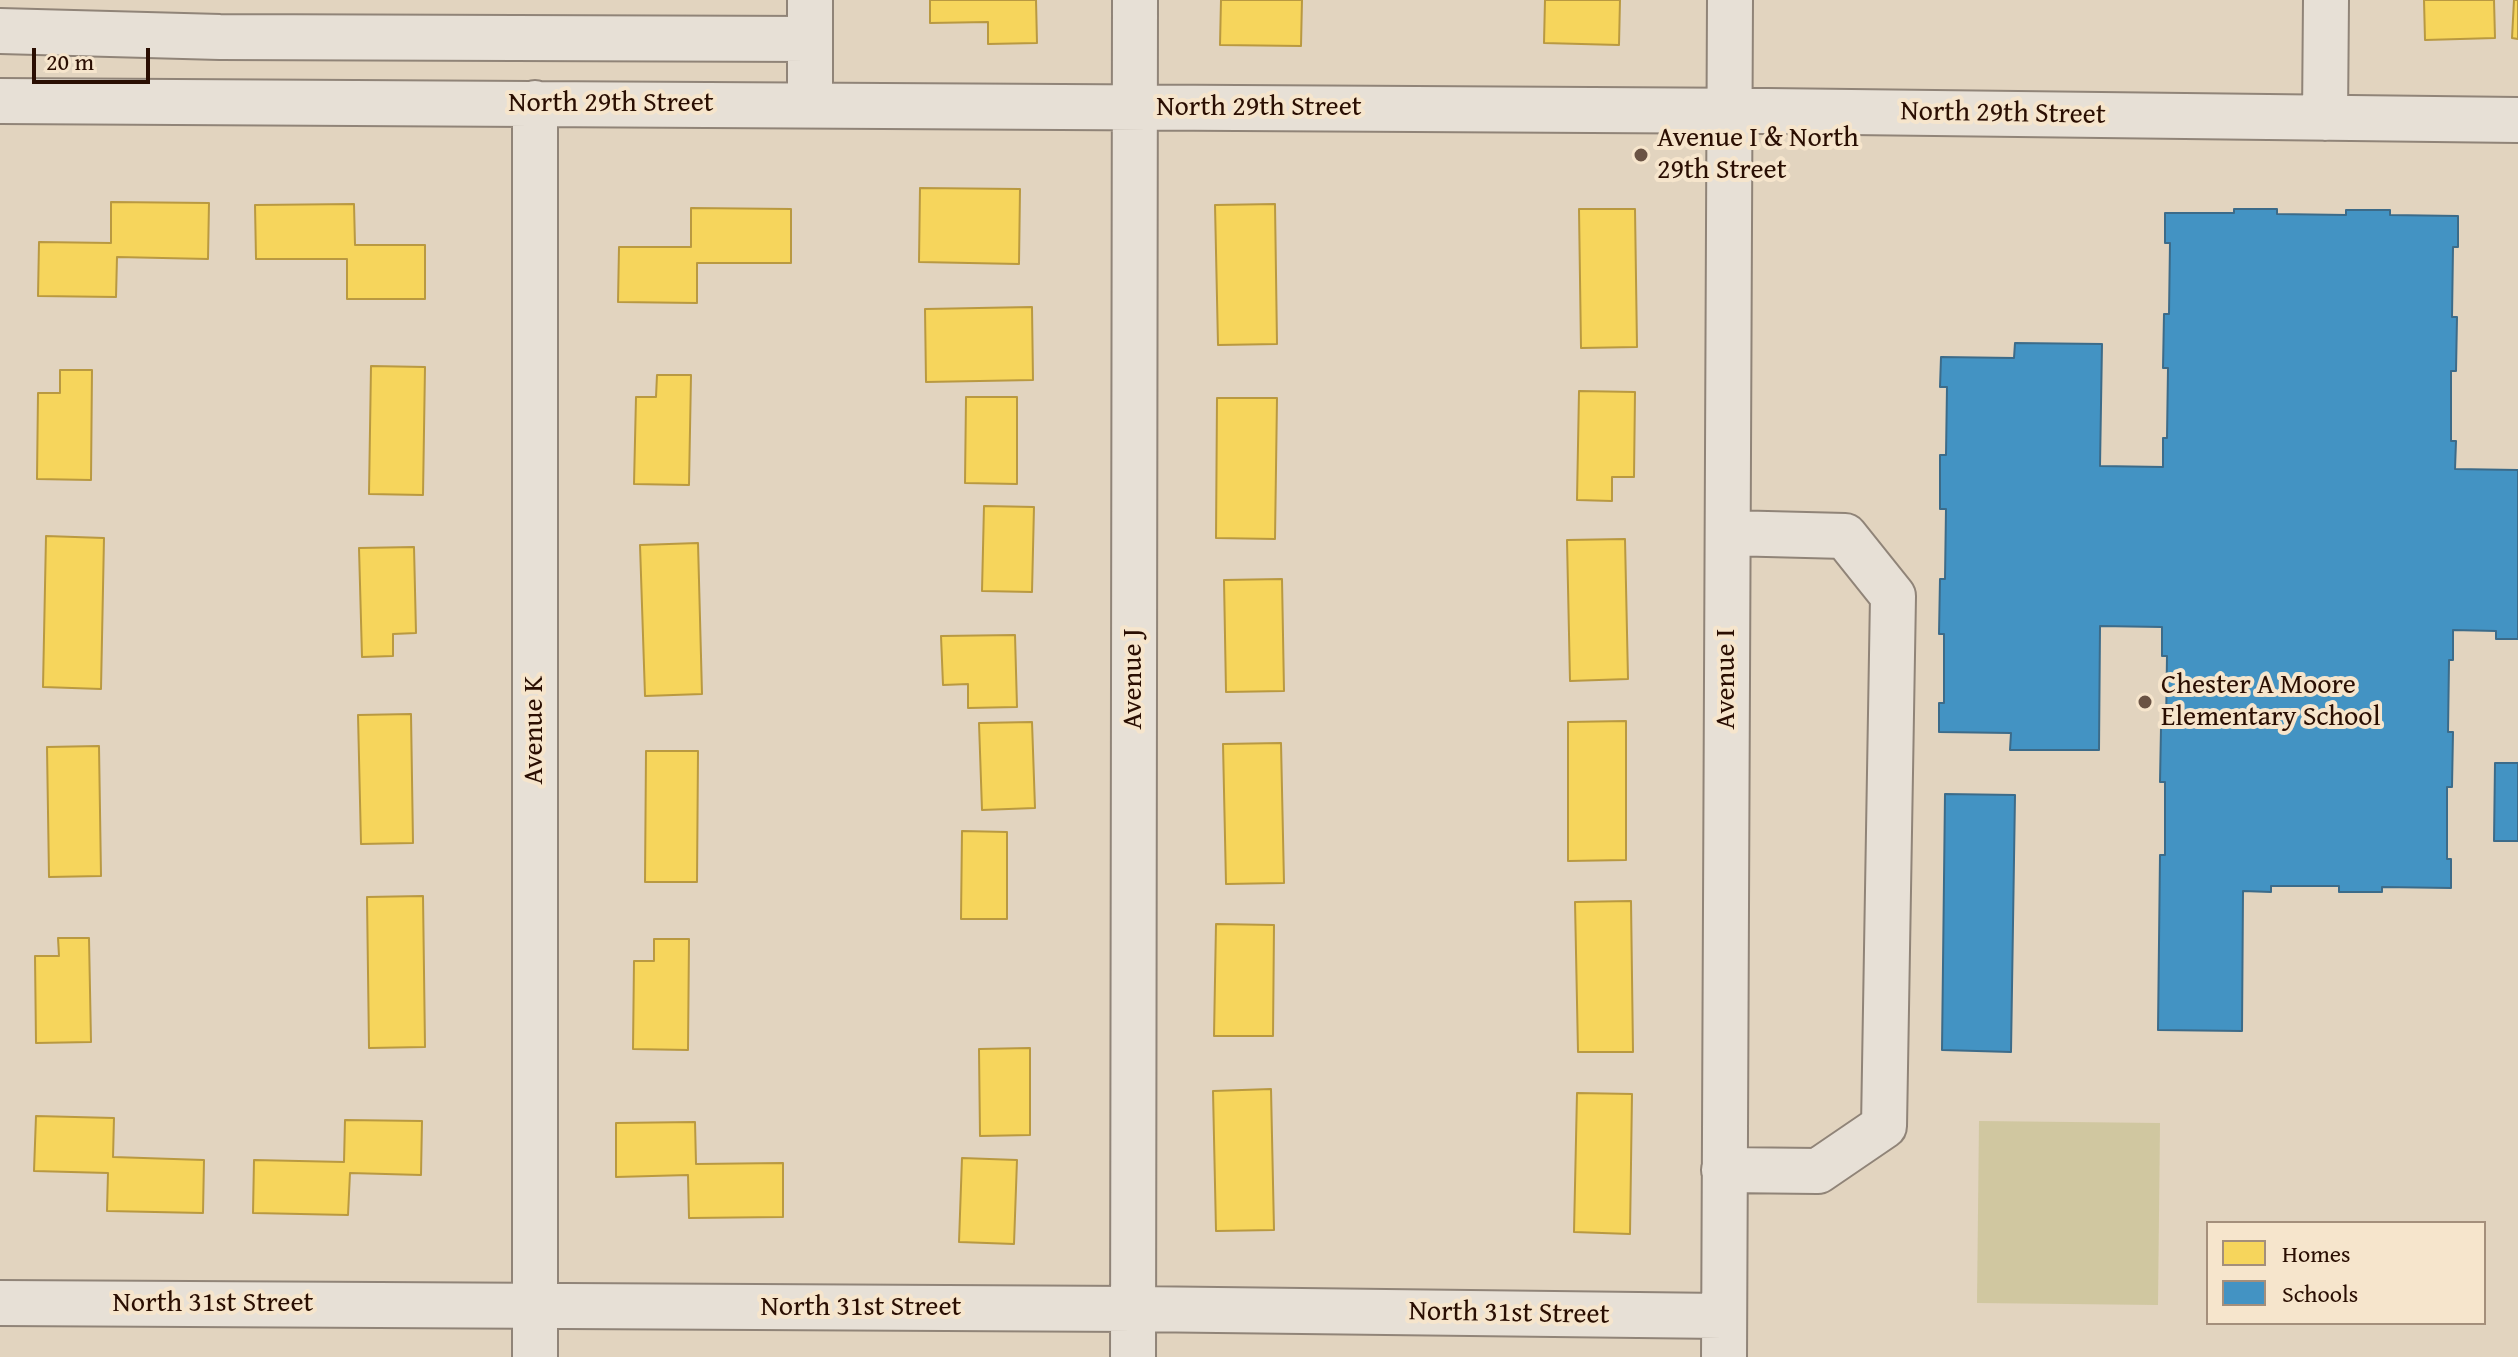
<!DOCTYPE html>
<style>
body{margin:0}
#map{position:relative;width:2518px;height:1357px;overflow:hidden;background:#e2d4bf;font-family:"Gentium Book Plus",serif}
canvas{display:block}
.legend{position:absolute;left:2206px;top:1221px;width:280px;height:104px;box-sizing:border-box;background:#f6e5cc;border:2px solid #a48f7b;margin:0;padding:10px 14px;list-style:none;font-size:24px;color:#2a0e02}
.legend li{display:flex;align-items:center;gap:16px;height:40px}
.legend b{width:40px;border:2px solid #a48f7b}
.scale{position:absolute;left:32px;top:48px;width:118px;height:36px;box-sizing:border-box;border:4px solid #2a0e02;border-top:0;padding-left:10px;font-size:24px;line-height:28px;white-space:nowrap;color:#2a0e02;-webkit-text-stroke:6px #f6e5cc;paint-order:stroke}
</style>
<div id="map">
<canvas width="2518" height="1357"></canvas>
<ul class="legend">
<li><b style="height:22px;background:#f6d55c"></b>Homes</li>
<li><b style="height:22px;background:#4393c3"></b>Schools</li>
</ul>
<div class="scale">20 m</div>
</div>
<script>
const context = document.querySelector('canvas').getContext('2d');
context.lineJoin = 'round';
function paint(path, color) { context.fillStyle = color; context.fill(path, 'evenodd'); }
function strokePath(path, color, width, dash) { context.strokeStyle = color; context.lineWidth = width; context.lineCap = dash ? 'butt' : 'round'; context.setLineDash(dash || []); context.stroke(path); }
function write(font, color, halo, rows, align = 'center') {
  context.font = font + ' "Gentium Book Plus",serif'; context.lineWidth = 8; context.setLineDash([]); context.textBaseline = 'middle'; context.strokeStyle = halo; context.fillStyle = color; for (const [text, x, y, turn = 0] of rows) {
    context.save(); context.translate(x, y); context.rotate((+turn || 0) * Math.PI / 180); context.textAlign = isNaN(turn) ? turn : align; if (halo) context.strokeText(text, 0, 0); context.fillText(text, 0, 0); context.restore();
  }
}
paint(new Path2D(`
 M1979 1121 2160 1123 2158 1305 1977 1303Z`), '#d0c7a0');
const homes = new Path2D(`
 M930 0H1036L1037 43 988 44V22L930 23Z
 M1221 0H1302L1301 46 1220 45Z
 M1545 0H1620L1619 45 1544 43Z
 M2424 0H2494L2495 38 2425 40Z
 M2514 0H2518V39L2512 38Z
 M920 188 1020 189 1019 264 919 262Z
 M111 202 209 203 208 259 117 257 116 297 38 296 39 242 111 243Z
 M354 204 355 245H425V299H347V259H256L255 205Z
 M1275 204 1277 344 1218 345 1215 205Z
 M691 208 791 209V263H697V303L618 302 619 247H691Z
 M1579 209H1635L1637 347 1581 348Z
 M1032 307 1033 380 926 382 925 309Z
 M371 366 425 367 423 495 369 494Z
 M60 370H92L91 480 37 479 38 393H60Z
 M657 375H691L689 485 634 484 636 397H656Z
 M1579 391 1635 392 1634 477H1612V501L1577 500Z
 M966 397H1017V484L965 483Z
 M1217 398H1277L1275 539 1216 538Z
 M984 506 1034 507 1032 592 982 591Z
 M46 536 104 538 101 689 43 687Z
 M1625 539 1628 679 1570 681 1567 540Z
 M698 543 702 694 645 696 640 545Z
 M414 547 416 633 393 634V656L362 657 359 548Z
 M1282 579 1284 691 1226 692 1224 580Z
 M1015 635 1017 707 968 708V684L943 685 941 636Z
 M411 714 413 843 361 844 358 715Z
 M1626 721V860L1568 861V722Z
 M1032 722 1035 808 982 810 979 723Z
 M1281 743 1284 883 1226 884 1223 744Z
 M99 746 101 876 49 877 47 747Z
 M646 751H698L697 882H645Z
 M962 831 1007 832V919H961Z
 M423 896 425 1047 369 1048 367 897Z
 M1631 901 1633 1052H1578L1575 902Z
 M1216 924 1274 925 1273 1036H1214Z
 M58 938H89L91 1042 36 1043 35 956H59Z
 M654 939H689L688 1050 633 1049 634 961H654Z
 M1030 1048V1135L980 1136 979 1049Z
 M1271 1089 1274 1230 1216 1231 1213 1091Z
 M1577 1093 1632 1094 1630 1234 1574 1232Z
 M36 1116 114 1118 113 1157 204 1160 203 1213 107 1211 108 1173 34 1171Z
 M345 1120 422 1121 421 1175 350 1173 348 1215 253 1213 254 1160 344 1162Z
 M695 1122 696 1164 783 1163V1217L689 1218 688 1175 616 1177V1123Z
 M962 1158 1017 1160 1014 1244 959 1242Z`);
paint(homes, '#f6d55c');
strokePath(homes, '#b99941', 2);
const schools = new Path2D(`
 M2234 209H2277V214L2346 215V210H2390V215L2458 216V247H2453L2452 317H2457L2456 371H2451V441H2456L2455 469 2518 470V639H2496V631L2453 630V660H2449L2448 732H2453L2452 787H2447V859H2451V888L2382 887V892H2339V886H2271V892L2243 891 2242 1031 2158 1030 2160 855H2165V782H2160L2161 728H2166L2167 656H2162V627L2100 626 2099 750H2010L2011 733 1939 732V703H1944V634H1939L1940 579H1945L1946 509H1940V455H1946L1947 387H1940L1941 357 2014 358 2015 343 2102 344 2100 466 2163 467V438H2167L2168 368H2163L2164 314H2169L2170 243H2165V213H2234Z
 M2495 763H2518V841H2494Z
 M1945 794 2015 795 2011 1052 1942 1050Z`);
paint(schools, '#4393c3');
strokePath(schools, '#3c6b89', 2);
const minor = new Path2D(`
 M0 31 220 37 810 39
 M0 101 1768 111 2518 120
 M810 105V0
 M2325 118 2326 0
 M1724 1170 1818 1171 1884 1126 1893 596 1845 536 1728 533
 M0 1303 1134 1309 1722 1316
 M535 1357V103
 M1133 1357 1135 0
 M1724 1357 1730 0`);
strokePath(minor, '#908478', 48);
strokePath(minor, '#e7e0d6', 44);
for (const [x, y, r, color] of [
 [1641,155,8,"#6a5344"],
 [2145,702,8,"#6a5344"]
]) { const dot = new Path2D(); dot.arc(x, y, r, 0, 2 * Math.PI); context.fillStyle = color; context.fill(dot); strokePath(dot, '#f6e5cc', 3); }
write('28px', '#2a0e02', '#f6e5cc', [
 ["North 29th Street",611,104],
 ["North 29th Street",1259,108],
 ["North 29th Street",2003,114,1],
 ["Avenue J",1134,679,-90],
 ["Avenue I",1727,679,-90],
 ["Avenue K",535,730,-90],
 ["North 31st Street",213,1304],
 ["North 31st Street",861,1308],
 ["North 31st Street",1509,1314,1]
]);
write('28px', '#2a0e02', '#f6e5cc', [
 ["Avenue I & North",1657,139],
 ["29th Street",1657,171],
 ["Chester A Moore",2161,686],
 ["Elementary School",2161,718]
], 'left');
</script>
